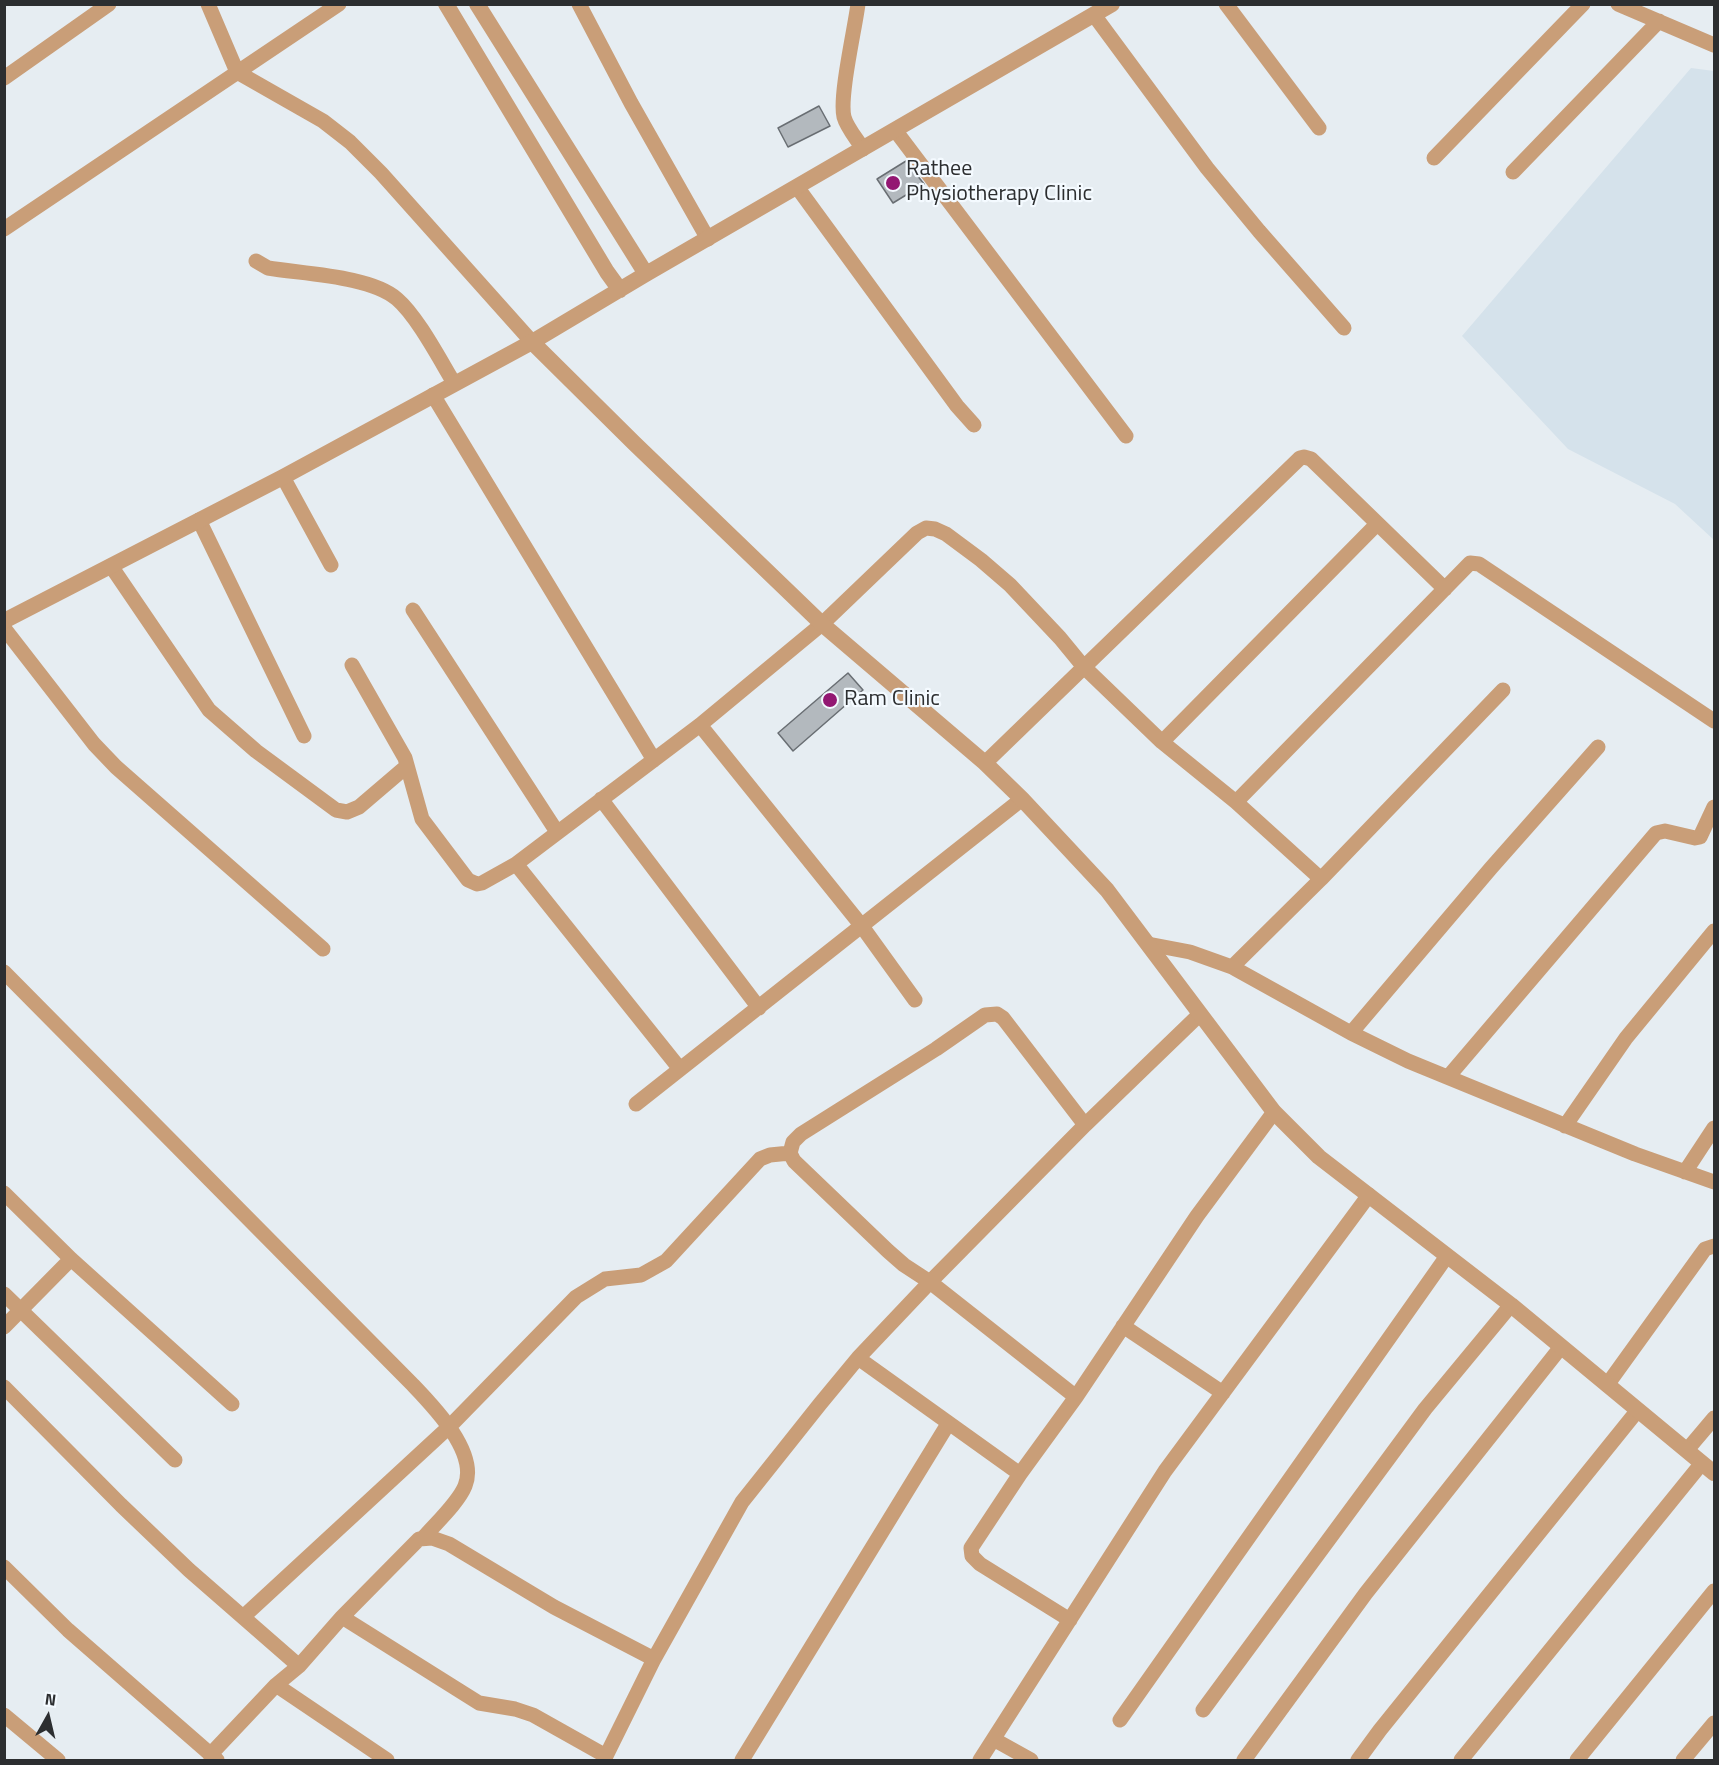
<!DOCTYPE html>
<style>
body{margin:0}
#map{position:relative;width:1719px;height:1765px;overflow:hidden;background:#e6edf2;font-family:"Titillium Web",sans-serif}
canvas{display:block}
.frame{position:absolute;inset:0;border:6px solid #2c2e30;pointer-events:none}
.north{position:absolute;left:18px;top:1687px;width:60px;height:60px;-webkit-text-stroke:4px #f4faff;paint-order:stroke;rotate:8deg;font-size:16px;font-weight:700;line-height:24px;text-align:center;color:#2c2e30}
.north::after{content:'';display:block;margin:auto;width:21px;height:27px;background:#2c2e30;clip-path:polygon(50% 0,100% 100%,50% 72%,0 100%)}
</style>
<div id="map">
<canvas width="1719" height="1765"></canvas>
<div class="frame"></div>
<div class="north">N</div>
</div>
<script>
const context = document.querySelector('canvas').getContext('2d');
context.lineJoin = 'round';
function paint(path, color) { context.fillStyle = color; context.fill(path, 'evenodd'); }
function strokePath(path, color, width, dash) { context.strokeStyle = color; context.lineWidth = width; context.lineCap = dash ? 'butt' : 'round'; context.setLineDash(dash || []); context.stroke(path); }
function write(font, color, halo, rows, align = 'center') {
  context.font = font + ' "Titillium Web",sans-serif'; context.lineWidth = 4.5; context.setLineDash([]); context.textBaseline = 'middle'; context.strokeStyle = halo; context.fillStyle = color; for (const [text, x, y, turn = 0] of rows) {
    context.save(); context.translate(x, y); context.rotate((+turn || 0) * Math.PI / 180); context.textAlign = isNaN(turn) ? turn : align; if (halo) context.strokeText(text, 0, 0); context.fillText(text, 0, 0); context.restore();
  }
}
paint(new Path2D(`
 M1691 68 1714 71V540L1675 504 1568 449 1462 336Z`), '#d5e2eb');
const building = new Path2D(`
 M819 106 830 126 788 147 778 128Z
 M906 161 924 184 893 203 877 179Z
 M848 673 863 690 793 751 778 733Z`);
paint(building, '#b3b9be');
strokePath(building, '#696e73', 1.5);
strokePath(new Path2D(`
 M208 4 237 72 323 121 350 142 381 173 532 342
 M579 4 631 103 708 239
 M858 4C855 28 839 97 844 117 847 128 857 139 863 149
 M1226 4 1319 128
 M1618 4 1714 45
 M1094 15 1207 168 1259 231 1344 328
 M4 78 109 4
 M895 130 1126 436
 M1434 158 1583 4
 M1513 172 1659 21
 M797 187 957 406 974 425
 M4 229 339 4
 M256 261 268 268C304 274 371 276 397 299 417 316 440 360 454 383
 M433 395 654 760
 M283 477 331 565
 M199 520 304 736
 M111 566 209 710 256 751 336 810 347 812 359 807 407 766
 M413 610 557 832
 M4 628 94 744 116 767 323 949
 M352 665 405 758 422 819 468 880 477 884 482 883 516 864 700 725 822 624 917 533 926 528 935 529 946 534 981 560 1010 585 1060 638 1083 666 1162 742 1236 802 1321 879
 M700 725 861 925 915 1000
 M1162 742 1377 524
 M985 763 1300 458 1304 457 1311 459 1445 589
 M601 799 759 1008
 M1236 802 1470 563 1479 564 1714 721
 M516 864 680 1069
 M1148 944 1190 952 1232 967 1351 1033 1408 1061 1635 1154 1714 1182
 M1232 967 1321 879 1503 690
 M4 972 411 1383C432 1405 479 1452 465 1486 458 1503 436 1523 424 1537
 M1351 1033 1491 868 1598 747
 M1448 1077 1656 833 1665 831 1695 838 1700 837 1714 807
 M636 1104 1022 799
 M1565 1126 1626 1038 1714 931
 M1685 1172 1714 1128
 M4 1193 71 1259 232 1404
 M4 1294 175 1460
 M1123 1326 1223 1393
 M4 1327 71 1259
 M858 1358 1020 1474
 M1607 1385 1700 1256 1705 1249 1714 1246
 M4 1387 121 1505 189 1570 299 1666
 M1076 1397 930 1282 904 1265 888 1251 794 1161 790 1153 793 1142 801 1134 936 1049 985 1015 997 1014 1003 1018 1085 1125
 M1687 1450 1714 1418
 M4 1567 68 1630 217 1760
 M243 1617 450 1426 576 1297 605 1279 641 1275 666 1261 760 1159 770 1155 790 1153
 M342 1617 479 1703 515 1709 533 1715 606 1756
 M1070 1620 980 1564 972 1556 971 1548 1020 1474 1076 1397 1197 1216 1274 1112
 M276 1685 387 1760
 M1203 1710 1425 1409 1511 1305
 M4 1715 58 1760
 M1120 1720 1447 1256
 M995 1740 1031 1760
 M210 1755 276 1685 299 1666 342 1617 419 1539 432 1538 449 1544 554 1607 654 1659
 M604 1760 654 1659 742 1502 820 1404 858 1358 930 1282 1085 1125 1199 1015
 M742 1760 948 1424
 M980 1760 1165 1471 1369 1195
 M1244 1760 1366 1593 1561 1347
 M1358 1760 1380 1730 1638 1410
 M1461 1760 1702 1463
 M1577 1760 1714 1591
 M1683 1760 1714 1723`), '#c99e78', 15);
strokePath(new Path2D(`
 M446 4 607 272 620 290
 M477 4 646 274
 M532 342 634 443 822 624 985 763 1022 799 1107 890 1274 1112 1319 1157 1511 1305 1714 1473
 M4 621 283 477 532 342 646 274 1112 4`), '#c99e78', 16);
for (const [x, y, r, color] of [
 [893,183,8,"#931772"],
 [830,700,8,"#931772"]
]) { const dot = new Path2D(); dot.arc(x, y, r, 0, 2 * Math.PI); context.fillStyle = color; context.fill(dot); strokePath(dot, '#f4faff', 2); }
write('22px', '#2c2e30', '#f4faff', [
 ["Rathee",906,170],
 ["Physiotherapy Clinic",906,195],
 ["Ram Clinic",844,700]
], 'left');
</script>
